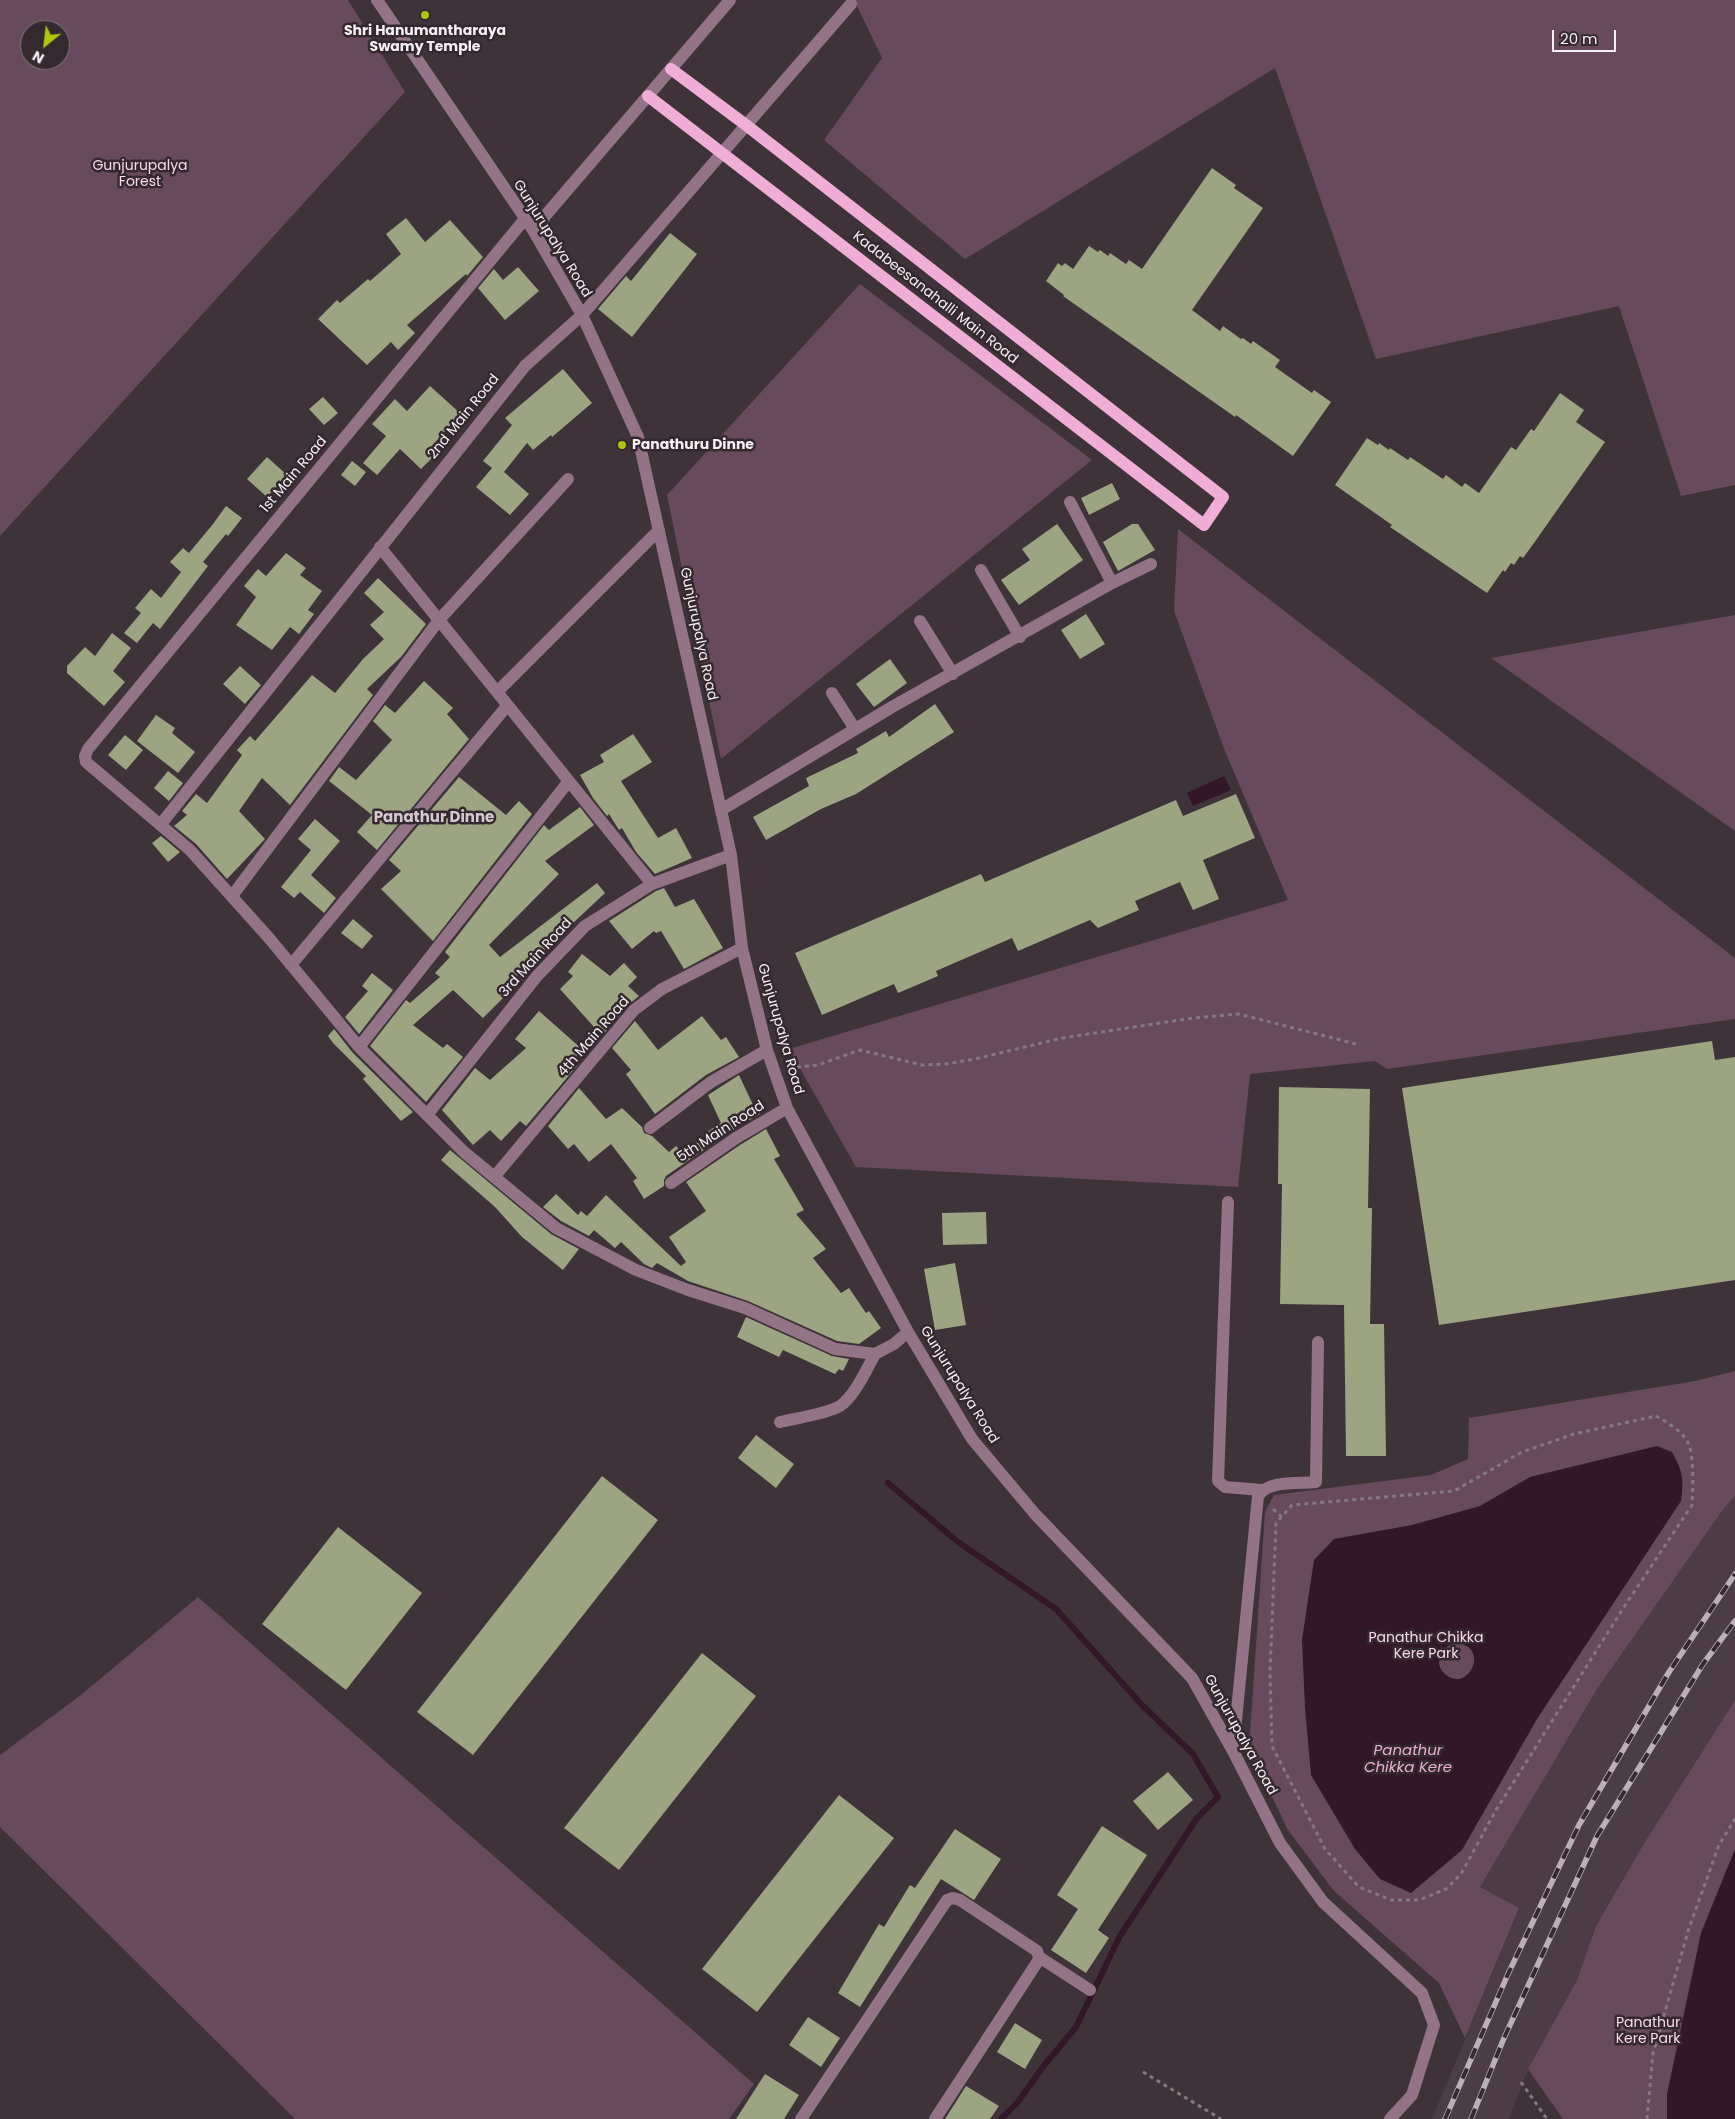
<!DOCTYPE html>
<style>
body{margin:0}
#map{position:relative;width:1735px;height:2119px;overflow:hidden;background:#3e3339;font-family:Poppins,sans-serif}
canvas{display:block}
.north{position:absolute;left:20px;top:20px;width:50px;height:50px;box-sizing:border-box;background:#33292f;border:1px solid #81787d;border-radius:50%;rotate:209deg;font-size:14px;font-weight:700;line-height:20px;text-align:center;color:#f6eff3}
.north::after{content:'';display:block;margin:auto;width:18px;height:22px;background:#adc610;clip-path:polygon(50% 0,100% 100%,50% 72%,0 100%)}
.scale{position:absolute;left:1552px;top:30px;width:64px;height:22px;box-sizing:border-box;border:2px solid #f6eff3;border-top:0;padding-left:6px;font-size:15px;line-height:18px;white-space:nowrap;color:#f6eff3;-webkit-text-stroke:4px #33292f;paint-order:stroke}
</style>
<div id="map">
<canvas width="1735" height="2119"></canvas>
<div class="north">N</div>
<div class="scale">20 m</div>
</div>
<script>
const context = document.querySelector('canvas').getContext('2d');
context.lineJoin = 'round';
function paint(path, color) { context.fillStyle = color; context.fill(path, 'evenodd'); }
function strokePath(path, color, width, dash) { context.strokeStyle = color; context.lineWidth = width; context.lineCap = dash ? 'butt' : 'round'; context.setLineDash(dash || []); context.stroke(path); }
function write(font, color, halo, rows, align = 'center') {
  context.font = font + ' Poppins,sans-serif'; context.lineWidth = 5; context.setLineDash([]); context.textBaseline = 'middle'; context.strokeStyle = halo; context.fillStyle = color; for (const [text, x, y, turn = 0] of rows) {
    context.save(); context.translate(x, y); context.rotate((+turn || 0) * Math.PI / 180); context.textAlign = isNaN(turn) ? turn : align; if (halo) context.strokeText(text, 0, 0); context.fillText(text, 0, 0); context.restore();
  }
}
paint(new Path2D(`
 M1735 1496V1700L1643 1845 1596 1926 1577 1980 1528 2069 1509 2119H1432L1519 1909 1480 1887 1597 1689 1722 1511Z`), '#4c3c46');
paint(new Path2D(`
 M0 0H348L405 92 0 536ZM30 30H60V60H30Z
 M854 0H1735V485L1681 496 1619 306 1376 359 1275 68 965 259 824 140 882 58Z
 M860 284 1092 460 721 759 667 495Z
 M1178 529 1735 958V1019L1387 1069 1375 1061 1250 1074 1238 1187 856 1167 789 1049 1288 900 1225 751 1174 611Z
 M1735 615V831L1491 658Z
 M1735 1371V1496L1722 1511 1597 1689 1480 1887 1519 1908 1465 2038 1439 1983 1334 1891 1288 1830 1249 1749 1265 1512 1274 1495 1431 1475 1468 1459 1469 1418 1695 1381Z
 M198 1597 754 2084 729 2119H295L0 1827V1755L81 1695Z
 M1735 1700V2119H1563L1528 2069 1577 1980 1596 1926 1643 1845Z`), '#674b5c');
paint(new Path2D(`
 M1224 776 1231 790 1193 806 1187 793Z
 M1657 1446 1672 1452C1683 1472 1684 1479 1681 1501L1537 1719 1462 1850 1411 1893 1380 1879 1355 1849 1311 1775 1305 1708 1302 1640 1314 1560 1334 1539 1412 1525 1480 1506 1530 1477ZM1454 1643C1492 1644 1469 1695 1445 1674 1433 1663 1441 1648 1454 1643Z
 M1735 1849V2119H1667V2094L1701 1933Z`), '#311728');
strokePath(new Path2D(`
 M888 1483 958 1542 1056 1609 1142 1705 1193 1754 1218 1797 1197 1818 1120 1936 1076 2027 1042 2068 1018 2102 1001 2119`), '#311728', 6);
paint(new Path2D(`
 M1212 168 1236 185 1234 188 1263 208 1192 310 1220 331 1223 326 1241 339 1243 338 1251 344 1253 341 1280 360 1275 367 1312 393 1314 390 1331 402 1293 456 1236 415 1235 417 1063 296 1064 295 1046 281 1058 263 1062 266 1065 263 1073 269 1089 246 1098 252 1100 250 1108 256 1110 253 1126 264 1129 260 1142 269Z
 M406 218 425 242 450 220 483 257 467 276 466 274 407 325 415 333 398 350 391 342 367 365 318 319 337 300 340 303 368 279 370 281 401 254 386 234Z
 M670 233 697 254 632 337 598 309 626 276 631 281Z
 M518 267 539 291 505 320 478 288 494 269 503 280Z
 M563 369 592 403 552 437 551 435 533 450 527 443 504 472 529 494 510 515 476 487 492 468 483 461 512 425 505 418Z
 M430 386 461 414 431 447 437 453 421 469 400 449 377 475 363 463 386 436 372 424 395 399 407 411Z
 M1560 393 1584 410 1576 422 1605 442 1534 543 1523 558 1520 556 1514 565 1511 563 1505 572 1503 570 1487 593 1390 527 1392 525 1335 485 1367 438 1378 445 1379 443 1389 450 1390 448 1408 460 1410 457 1443 479 1446 475 1462 487 1465 483 1479 493 1511 447 1516 450 1531 429 1534 431Z
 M323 397 338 413 324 425 309 409Z
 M267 457 287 475 267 497 247 479Z
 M352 461 366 472 355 486 341 475Z
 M1112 483 1120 499 1089 515 1081 498Z
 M226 506 242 518 228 536 226 534 203 562 208 566 160 629 153 623 137 643 124 633 141 613 135 608 151 589 161 598 181 572 170 562 183 548 189 553 213 524Z
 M1057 524 1083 560 1019 605 1001 580 1030 560 1022 549Z
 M1132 524H1138L1155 550 1118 571 1103 542Z
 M286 553 306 568 300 575 322 591 308 610 314 614 299 634 290 627 272 650 236 625 256 597 244 586 258 569 266 576Z
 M378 578 426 624 401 657 367 689 373 695 290 805 262 778 239 811 265 839 227 879 196 844 174 826 187 815 182 811 196 794 207 803 242 755 237 750 250 736 255 741 312 675 335 693 363 659 384 639 370 625 384 612 364 593Z
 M1086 614 1105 644 1080 659 1061 630Z
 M112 633 131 648 113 671 125 682 104 706 67 673V666L85 647 95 656Z
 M890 659 907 683 874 707 856 684Z
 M240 666 261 685 245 704 223 684Z
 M424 681 453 708 447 714 469 739 377 850 357 832 372 815 329 781 339 767 356 780 392 740 373 721 385 705 395 713Z
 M935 704 954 732 856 794 821 809 766 840 753 817 809 786 806 778 858 753 856 749 886 731 889 737Z
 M156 715 175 728 172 733 195 752 178 773 137 741Z
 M633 734 652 762 621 781 658 838 676 828 692 858 655 874 636 852 622 828 619 830 609 814 607 816 593 798 580 775 604 762 600 755Z
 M125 735 143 750 126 770 108 755Z
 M168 771 183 783 169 801 154 788Z
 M459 777 506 815 519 801 532 814 433 941 381 889 401 871 389 860Z
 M1236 794 1255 838 1203 860 1219 899 1193 910 1180 882 1135 901 1139 910 1098 928 1090 920 1018 951 1012 938 936 971 938 976 898 993 894 984 822 1015 795 953 981 874 985 882 1176 800 1183 816Z
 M580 807 594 825 545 861 559 874 489 945 500 957 597 883 605 893 505 987 510 991 483 1018 453 990 413 1025 443 1048 447 1044 463 1057 426 1102 370 1046 406 1000 410 1003 440 977 435 973 450 957 445 952 544 825 549 830Z
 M315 819 340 841 311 875 336 898 324 913 300 892 294 898 281 887 311 850 298 839Z
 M161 836 180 852 168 862 152 843Z
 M664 888 675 907 694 899 723 948 684 969 661 931 656 933 654 931 632 949 609 921 656 891Z
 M353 919 373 936 362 949 341 933Z
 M582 954 610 976 624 963 637 977 628 986 639 996 628 1005 602 1036 560 989 573 976 568 972Z
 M372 973 393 990 359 1034 345 1017 368 991 362 986Z
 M539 1011 583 1050 572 1061 577 1066 526 1126 520 1121 501 1141 490 1130 473 1145 442 1110 475 1068 490 1080 526 1048 515 1039Z
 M702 1016 721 1040 726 1037 739 1057 706 1075 655 1114 626 1074 631 1070 612 1048 635 1021 658 1050Z
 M334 1029 353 1053 413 1112 401 1121 363 1079 366 1076 333 1043 328 1036Z
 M1712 1041 1715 1060 1735 1057V1280L1439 1325 1402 1088Z
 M739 1075 753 1105 756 1104 760 1114 731 1131 666 1176 664 1180V1186L644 1199 633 1181 637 1178 611 1144 589 1162 574 1144 568 1149 548 1126 579 1088 606 1119 622 1108 642 1127 644 1133 652 1136 669 1152 676 1146 682 1153 709 1135 707 1132 721 1123 708 1095Z
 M1279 1087 1370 1089 1368 1208H1372L1370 1324H1384L1386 1456H1346L1344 1305 1280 1304 1282 1184H1278Z
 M766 1129 780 1156 774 1159 804 1210 796 1214 826 1249 813 1258 841 1293 849 1288 866 1313 869 1311 881 1328 859 1344 837 1341 748 1301 688 1281 657 1263 652 1268 644 1264 621 1242 615 1248 594 1230 589 1236 561 1221 543 1207 556 1194 578 1215 581 1211 587 1216 606 1195 681 1266 686 1262 669 1237 706 1211 686 1182 740 1145Z
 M450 1150 551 1234 579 1249 563 1270 522 1237 495 1207 441 1160Z
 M986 1212 987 1244 943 1245 942 1213Z
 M955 1263 966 1325 935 1330 924 1269Z
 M746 1317 832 1356 849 1359 843 1371 839 1369 835 1374 783 1350 779 1357 737 1337Z
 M756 1435 794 1464 776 1488 738 1458Z
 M602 1476 658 1520 473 1755 417 1712Z
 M338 1527 422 1593 346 1690 262 1624Z
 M702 1653 756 1696 619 1870 564 1828Z
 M1168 1772 1193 1800 1158 1830 1133 1801Z
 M839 1795 894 1838 757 2012 702 1969Z
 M1102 1826 1147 1855 1098 1930 1109 1938 1086 1973 1051 1950 1078 1909 1057 1895Z
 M955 1829 1001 1859 974 1900 941 1879 860 2007 838 1993 879 1924 884 1927 910 1885 915 1888Z
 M808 2017 840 2038 821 2067 789 2045Z
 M1015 2023 1042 2040 1025 2069 997 2052Z
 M765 2074 799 2095 784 2119H736Z
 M966 2086 999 2106 990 2119H945Z`), '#9ca482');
strokePath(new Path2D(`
 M789 1068 818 1065 860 1050 922 1065 946 1064 975 1059 1062 1038 1193 1018 1239 1014 1360 1045
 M1656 1416C1667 1422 1685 1433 1689 1445 1694 1456 1693 1492 1692 1505L1622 1610 1496 1810 1461 1874 1446 1889 1419 1900H1391L1359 1887 1325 1849 1272 1746 1270 1673 1276 1523 1292 1505 1454 1491 1522 1452 1574 1434Z
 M1273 1509 1282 1517
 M1143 2072 1221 2119
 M1521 2082 1547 2119
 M1647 2119 1653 2053 1689 1928 1719 1845 1735 1819`), '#83797e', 3, [4, 4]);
strokePath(new Path2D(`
 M377 0 533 230 582 315 638 437 731 855 742 948 767 1050 787 1108 908 1332 972 1439 1035 1514 1192 1678 1233 1751 1280 1843 1323 1902 1422 1993 1434 2025 1412 2095 1390 2119
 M524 220 88 749 85 756 86 762 190 850 269 938 359 1047 464 1152 556 1228 636 1270 688 1290 745 1308 835 1349 875 1354 894 1344 908 1332
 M533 230 730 0
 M1070 502 1112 583
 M380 547 652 884
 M981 570 1020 637
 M920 621 953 674
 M497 692 659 530
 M832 693 855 729
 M721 810 892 707 1112 583 1151 564
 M161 824 525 366 582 315 851 4
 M232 896 439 620 568 479
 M291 965 507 706
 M359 1047 569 781
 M427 1115 537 976 585 926 652 884 731 855
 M650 1128 711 1082 767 1050
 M495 1176 634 1010 662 989 742 948
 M671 1183 736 1138 787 1108
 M1228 1202 1218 1481 1225 1487 1262 1490
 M780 1422C796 1418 827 1414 840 1406 854 1397 867 1369 875 1354
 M1233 1751 1258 1496C1268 1480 1298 1484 1316 1482L1318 1342
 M801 2119 947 1900 953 1898 960 1900 1037 1951 1039 1957 1090 1990
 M935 2119 1038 1961 1039 1957`), '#937386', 12);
strokePath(new Path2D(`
 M648 96 1204 525 1223 497 746 125 671 69`), '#f0add6', 12);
const rail = new Path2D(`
 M1445 2119 1508 1974 1579 1825 1669 1672 1735 1574
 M1471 2119 1504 2038 1597 1836 1703 1664 1735 1621`);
strokePath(rail, '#b9b1b5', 5.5);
strokePath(rail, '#33292f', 4, [11]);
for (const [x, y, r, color] of [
 [425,15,5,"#adc610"],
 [622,445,5,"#adc610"]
]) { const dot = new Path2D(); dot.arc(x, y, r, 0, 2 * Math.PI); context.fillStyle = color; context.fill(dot); strokePath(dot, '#33292f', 2); }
write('bold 14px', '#f6eff3', '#33292f', [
 ["Shri Hanumantharaya",425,31],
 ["Swamy Temple",425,47],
 ["Panathuru Dinne",632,445,"left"]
]);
write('14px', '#fad7ec', '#33292f', [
 ["Gunjurupalya",140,166],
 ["Forest",140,182],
 ["Panathur Chikka",1426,1638],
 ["Kere Park",1426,1654],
 ["Panathur",1648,2023],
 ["Kere Park",1648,2039]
]);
write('14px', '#f6eff3', '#33292f', [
 ["Gunjurupalya Road",552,239,58],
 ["Kadabeesanahalli Main Road",935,298,38],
 ["2nd Main Road",464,417,-51],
 ["1st Main Road",294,475,-50],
 ["Gunjurupalya Road",698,634,78],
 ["3rd Main Road",536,958,-48],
 ["Gunjurupalya Road",780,1029,74],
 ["4th Main Road",594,1037,-49],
 ["5th Main Road",721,1132,-33],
 ["Gunjurupalya Road",959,1385,58],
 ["Gunjurupalya Road",1240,1735,61]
]);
write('bold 15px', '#d6c8d0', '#33292f', [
 ["Panathur Dinne",434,818]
]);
write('italic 15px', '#e9b0d2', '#33292f', [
 ["Panathur",1408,1751],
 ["Chikka Kere",1408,1768]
]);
</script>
